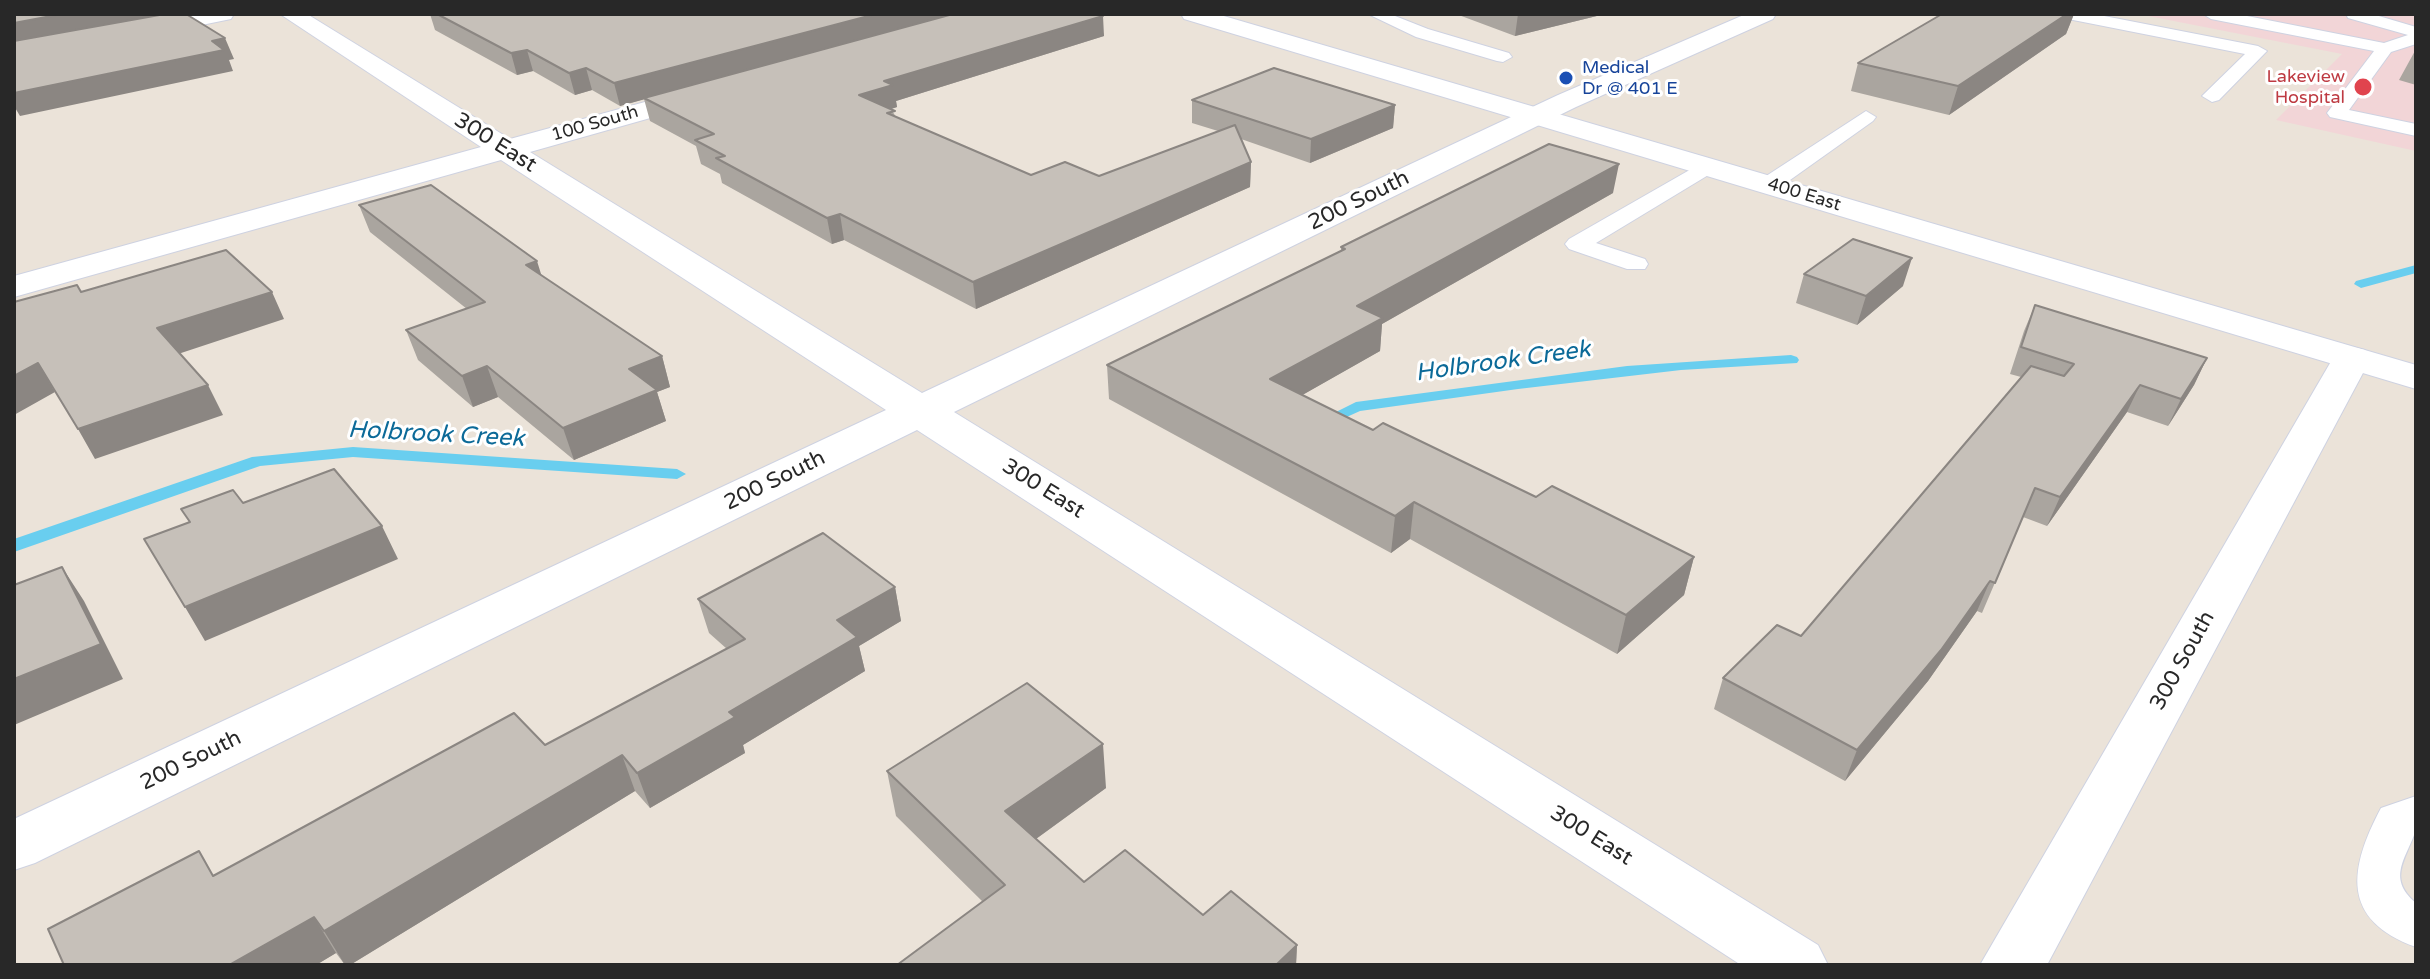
<!DOCTYPE html>
<style>
body{margin:0}
#map{position:relative;width:2430px;height:979px;overflow:hidden;background:#ebe3d9;font-family:"Varela Round",sans-serif}
canvas{display:block}
.frame{position:absolute;inset:0;border:16px solid #282828;pointer-events:none}
</style>
<div id="map">
<canvas width="2430" height="979"></canvas>
<div class="frame"></div>
</div>
<script>
const context = document.querySelector('canvas').getContext('2d');
context.lineJoin = 'round';
function paint(path, color) { context.fillStyle = color; context.fill(path, 'evenodd'); }
function strokePath(path, color, width, dash) { context.strokeStyle = color; context.lineWidth = width; context.lineCap = dash ? 'butt' : 'round'; context.setLineDash(dash || []); context.stroke(path); }
function write(font, color, halo, rows, align = 'center') {
  context.font = font + ' "Varela Round",sans-serif'; context.lineWidth = 6; context.setLineDash([]); context.textBaseline = 'middle'; context.strokeStyle = halo; context.fillStyle = color; for (const [text, x, y, turn = 0] of rows) {
    context.save(); context.translate(x, y); context.rotate((+turn || 0) * Math.PI / 180); context.textAlign = isNaN(turn) ? turn : align; if (halo) context.strokeText(text, 0, 0); context.fillText(text, 0, 0); context.restore();
  }
}
paint(new Path2D(`
 M2138 14H2416V151L2276 120 2342 54Z`), '#f2d5d7');
paint(new Path2D(`
 M2416 265V273L2361 288 2354 284 2356 281Z
 M1791 355 1797 357 1799 360 1797 363 1681 370 1518 389 1360 411 1320 429 1312 424 1356 402 1627 366Z
 M353 447 677 469 686 474 677 479 353 457 260 466 14 552V539L252 457Z`), '#69ceef');
const service = new Path2D(`
 M1368 14H1390L1428 29 1509 53 1512 57 1503 62 1497 61 1416 37Z
 M2060 14H2094L2258 46 2267 51 2219 100 2212 102 2202 96 2245 54 2068 19Z
 M2203 14H2237L2384 43 2408 35 2348 18 2346 14H2372L2416 27V44L2391 52 2349 110 2416 124V136L2330 117 2327 113 2374 51 2211 19Z
 M1866 111 1876 117 1873 121 1776 190H1760L1757 185 1760 180Z
 M1707 160 1715 161 1718 166 1715 171 1596 243 1645 259 1648 264 1645 269H1627L1569 249 1565 244 1569 239Z
 M2416 796C2416 806 2419 820 2416 829 2408 857 2385 877 2416 903V947C2340 920 2349 868 2381 808Z`);
const minor = new Path2D(`
 M188 14H234L231 19 138 38 130 36 126 31 130 26Z
 M280 14H307L510 139 696 88H714L718 94 714 100 530 152 922 393 1558 95 1746 14H1776L1773 19 1576 107 954 412 1818 945 1828 965H1741L917 430 35 863 14 870V819L886 410 501 160 14 297V276L481 147Z
 M2352 347 2365 350 2371 358 2047 965H1980L2333 358 2339 350Z`);
const secondary = new Path2D(`
 M1181 14H1217L2416 365V389L1184 19Z`);
strokePath(service, '#ced2e1', 2);
strokePath(minor, '#ced2e1', 2);
strokePath(secondary, '#ced2e1', 2);
paint(service, '#fff');
paint(minor, '#fff');
paint(secondary, '#fff');
paint(new Path2D(`
 M430 14H1098L1104 36 896 101 897 107 891 109 896 117 1031 175 1099 176 1218 131 1192 123V100L1395 105 1393 128 1310 163 1241 139 1251 162 1250 187 976 309 844 240 832 244 722 183 720 174 701 164 696 146 650 121 644 99 620 106 592 90 575 95 533 71 517 75 435 30Z
 M1456 14H1605L1515 36Z
 M1942 14H2074L2066 34 1949 115 1851 91 1858 63Z
 M2416 49V85L2399 80Z
 M1613 193 1382 324 1380 351 1302 395 1373 430 1536 497 1694 557 1684 595 1617 654 1410 539 1391 553 1109 399 1107 365 1341 251V247Z
 M359 205 541 275 662 356 670 387 657 392 666 421 574 460 498 397 473 407 418 360 406 330 467 309 370 232Z
 M1804 274 1903 286 1857 325 1796 303Z
 M2035 305 2207 358 2194 385 2168 426 2127 412 2047 526 2023 517 1982 613 1977 611 1928 681 1845 781 1714 709 1723 678 1801 636 2021 377 2010 374 2024 331Z
 M895 587 901 621 859 646 865 671 743 745 745 753 650 808 635 791 350 965H345L336 953 316 965H64L215 875 545 745 727 649 709 633 698 599Z
 M887 771 1106 788 1036 839 1084 882 1203 915 1297 945 1296 965H897L983 902 896 816Z`), '#aaa59f');
paint(new Path2D(`
 M62 14H165L14 45V23Z
 M876 14H954L620 106 614 83Z
 M1518 14H1605L1515 36Z
 M2067 14H2074L2066 34 1949 115 1958 86Z
 M1103 16 1104 36 896 101 897 107 863 118 859 95 884 81Z
 M225 38 234 59 229 60 233 71 20 116 14 106V93Z
 M527 50 533 71 517 75 511 53Z
 M586 68 592 90 575 95 569 73Z
 M1395 105 1393 128 1310 163 1311 139Z
 M1251 162 1250 187 976 309 973 282Z
 M1619 164 1613 193 1382 324 1380 351 1269 414 1270 379 1357 306Z
 M840 214 844 240 832 244 827 218Z
 M1912 258 1903 286 1857 325 1866 296Z
 M537 261 546 290 526 265Z
 M272 292 284 319 172 356 157 328Z
 M662 356 670 387 657 392 666 421 574 460 563 428 629 369Z
 M2207 358 2194 385 2168 426 2181 399Z
 M38 363 55 392 14 415V376Z
 M487 366 498 397 473 407 462 376Z
 M208 385 223 415 95 459 78 429Z
 M2140 385 2127 412 2047 526 2060 497Z
 M1414 502 1410 539 1391 553 1395 516Z
 M382 526 398 559 205 641 185 607Z
 M1694 557 1684 595 1617 654 1626 615Z
 M62 567 84 601 123 679 14 725V679Z
 M1990 581 1977 611 1928 681 1845 781 1857 750Z
 M895 587 901 621 859 646 865 671 743 745 745 753 650 808 637 773 729 712 837 620Z
 M1103 744 1106 788 1011 857 1005 811Z
 M622 755 635 791 350 965H345L324 931Z
 M314 917 336 953 316 965H229Z
 M1297 945 1296 965H1276Z`), '#8b8682');
const building = new Path2D(`
 M14 14H62L14 23Z
 M165 14H186L225 38 212 41 224 50 14 93V41Z
 M437 14H876L614 83 586 68 569 73 527 50 511 53Z
 M953 14H1098L1103 16 884 81 893 85 859 95 895 111 887 113 1031 175 1065 162 1099 176 1235 125 1251 162 973 282 840 214 827 218 716 158 725 156 695 140 714 134 644 98Z
 M1942 14H2067L1958 86 1858 63Z
 M1274 68 1395 105 1311 139 1192 100Z
 M1549 144 1619 164 1357 306 1383 318 1270 379 1373 430 1383 423 1536 497 1552 486 1694 557 1626 615 1414 502 1395 516 1107 365 1345 249 1341 247Z
 M431 185 537 261 526 265 662 356 629 369 657 390 563 428 487 366 462 376 406 330 485 302 359 205Z
 M1853 239 1912 258 1866 296 1804 274Z
 M226 250 272 292 157 328 208 385 78 429 38 363 14 376V302L77 285 81 292Z
 M2035 305 2207 358 2181 399 2140 385 2060 497 2035 488 1995 583 1990 581 1941 650 1857 750 1723 678 1777 625 1801 636 2031 366 2064 376 2074 364 2021 347Z
 M334 469 382 526 185 607 144 539 190 522 181 509 233 490 243 503Z
 M823 533 895 587 837 620 857 637 729 712 735 717 637 773 622 755 324 931 314 917 229 965H64L48 929 199 851 213 876 514 713 545 745 745 639 698 599Z
 M62 567 101 644 14 679V585Z
 M1027 683 1103 744 1005 811 1084 882 1125 850 1203 915 1231 891 1297 945 1276 965H897L1005 885 887 771Z`);
paint(building, '#c6c0b9');
strokePath(building, '#8b8682', 2);
for (const [x, y, r, color] of [
 [1566,78,8,"#1a4fb4"],
 [2363,87,10,"#e0444e"]
]) { const dot = new Path2D(); dot.arc(x, y, r, 0, 2 * Math.PI); context.fillStyle = color; context.fill(dot); strokePath(dot, '#fff', 3); }
write('18px', '#164399', '#fff', [
 ["Medical",1582,68],
 ["Dr @ 401 E",1582,89]
], 'left');
write('18px', '#be3a42', '#fff', [
 ["Lakeview",2345,77],
 ["Hospital",2345,98]
], 'right');
write('18px', '#282828', '#fff', [
 ["100 South",595,124,-16],
 ["400 East",1804,195,17]
]);
write('22px', '#282828', '#fff', [
 ["300 East",495,143,32],
 ["200 South",1359,201,-26],
 ["200 South",775,481,-26],
 ["300 East",1043,489,32],
 ["300 South",2183,661,-61],
 ["200 South",191,761,-26],
 ["300 East",1591,836,32]
]);
write('italic 24px', '#0c6a98', '#fff', [
 ["Holbrook Creek",1503,362,-8],
 ["Holbrook Creek",436,435,3]
]);
</script>
